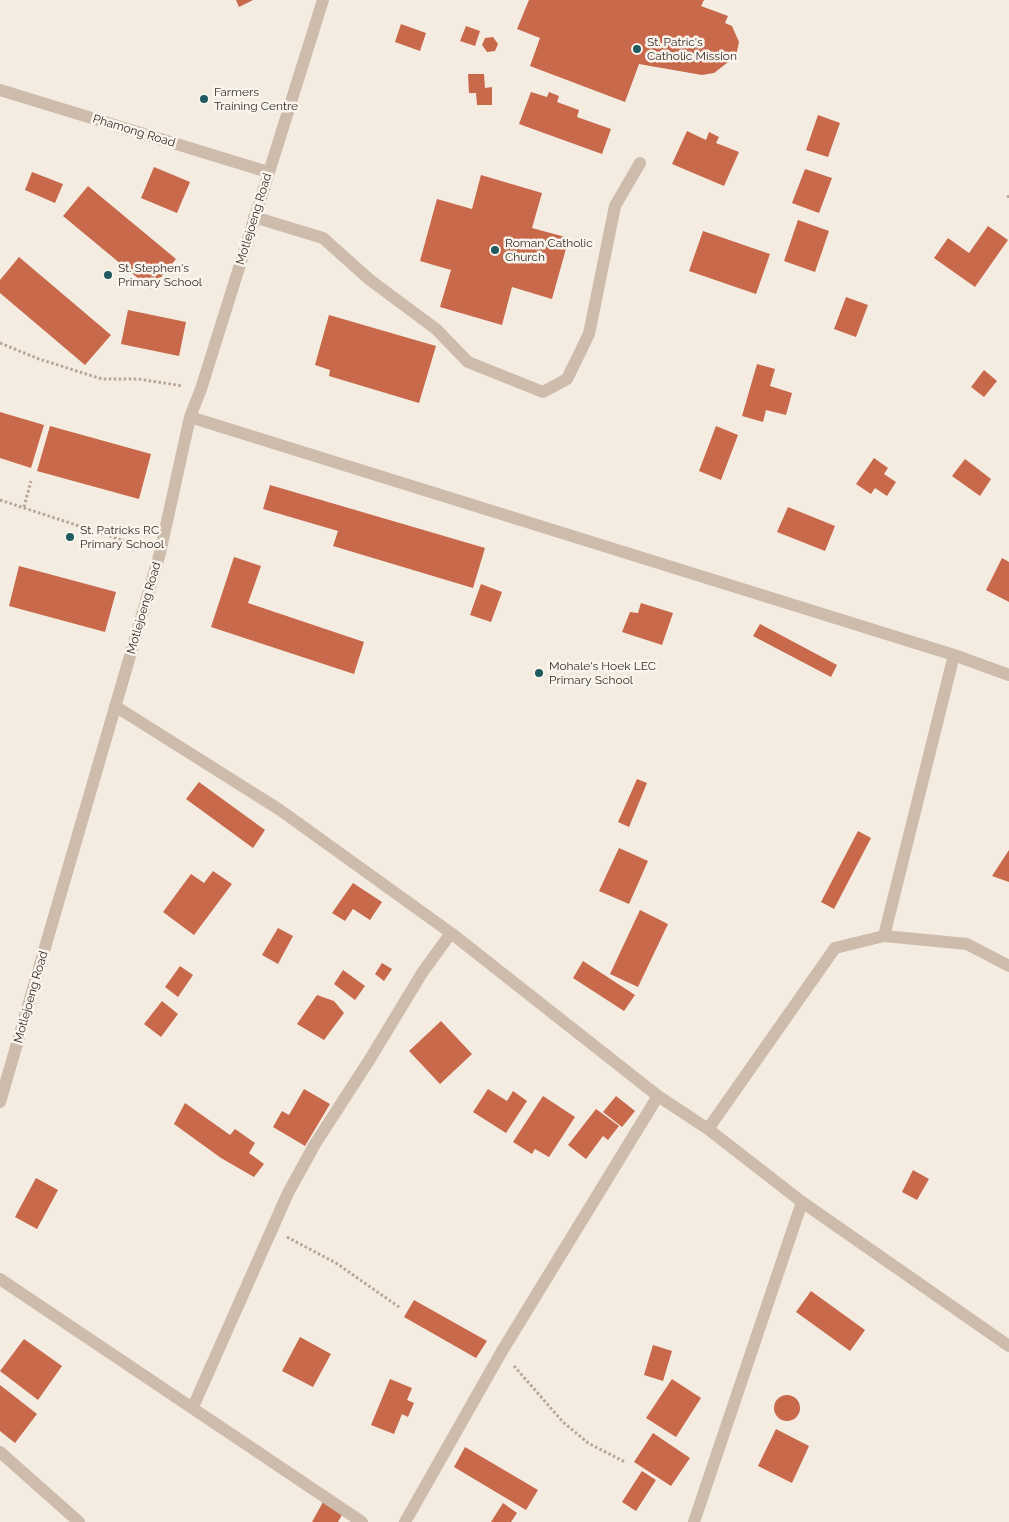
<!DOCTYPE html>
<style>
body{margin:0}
canvas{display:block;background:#f4ebe1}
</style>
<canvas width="1009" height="1522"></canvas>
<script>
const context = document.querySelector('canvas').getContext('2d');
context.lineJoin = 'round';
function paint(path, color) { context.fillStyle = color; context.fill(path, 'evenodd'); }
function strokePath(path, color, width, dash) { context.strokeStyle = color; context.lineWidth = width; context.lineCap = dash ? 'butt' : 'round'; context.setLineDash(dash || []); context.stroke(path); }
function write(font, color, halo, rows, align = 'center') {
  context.font = font + ' Raleway,sans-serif'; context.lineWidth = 5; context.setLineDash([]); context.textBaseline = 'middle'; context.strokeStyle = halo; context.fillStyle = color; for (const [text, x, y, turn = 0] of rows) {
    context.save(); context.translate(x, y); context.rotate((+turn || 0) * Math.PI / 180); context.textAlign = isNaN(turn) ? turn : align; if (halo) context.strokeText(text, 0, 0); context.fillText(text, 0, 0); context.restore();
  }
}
paint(new Path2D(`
 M236 0H253L239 7Z
 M529 0H704L701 6 728 16 725 23 732 26 739 42 736 56 714 73 702 75 639 64 625 102 530 66 540 38 517 29Z
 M401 24 426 33 420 51 395 42Z
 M466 26 480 31 475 46 460 41Z
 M493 37 498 44 495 51 487 52 482 45 485 38Z
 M468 74H484L485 88 492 87V105H477L476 93H469Z
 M531 92 547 97 549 92 559 96 557 102 579 110 577 117 611 129 602 154 519 124Z
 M818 115 840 123 828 157 806 150Z
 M687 131 706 140 709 132 719 137 716 143 739 152 724 186 672 164Z
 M154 167 190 182 177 213 141 198Z
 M805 169 832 178 819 213 792 203Z
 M32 172 63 184 55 203 25 190Z
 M481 175 542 193 532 228 569 238 552 299 512 287 502 325 440 307 451 270 420 261 437 199 472 209Z
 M88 186 176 259 151 289 63 216Z
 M798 220 829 231 815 272 784 261Z
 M988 226 1008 240 975 287 934 258 948 238 969 253Z
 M703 231 770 254 756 294 689 271Z
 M19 257 111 335 85 365 0 293V280Z
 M846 297 868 305 856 337 834 329Z
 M128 310 186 322 179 356 121 344Z
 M329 315 436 346 419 403 329 376 330 370 315 365Z
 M757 364 775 369 770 386 792 393 786 415 766 410 763 422 742 416Z
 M984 370 997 381 984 397 971 387Z
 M0 412 44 425 31 468 0 458Z
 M50 426 151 454 139 499 37 471Z
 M716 426 738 435 721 480 699 471Z
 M874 458 888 468 884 474 896 482 887 496 875 488 871 494 856 484Z
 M965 459 991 479 980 496 952 476Z
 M270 485 485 548 473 588 333 546 338 531 263 509Z
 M788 507 835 526 825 551 777 532Z
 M234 557 261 566 248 603 364 642 354 674 211 627Z
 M1002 558 1009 562V602L986 590Z
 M19 566 116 592 105 632 9 606Z
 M481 584 502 592 491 622 470 615Z
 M641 603 673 613 662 645 622 632 630 612 638 613Z
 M760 624 837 665 831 677 753 636Z
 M637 779 647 783 629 827 618 822Z
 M199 782 265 830 253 848 186 799Z
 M858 831 871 838 834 909 821 902Z
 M619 848 648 861 629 904 599 891Z
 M1009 850V882L992 876Z
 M213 871 232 884 194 935 163 912 191 874 204 883Z
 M353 883 382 902 370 920 353 909 345 921 332 913Z
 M640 910 668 924 638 987 610 974Z
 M278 928 293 936 278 964 262 955Z
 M583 961 635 995 624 1011 573 978Z
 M382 963 392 969 384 981 375 974Z
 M180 966 193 975 178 997 165 987Z
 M343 970 365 986 355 1000 334 984Z
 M317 995 334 1001 344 1013 324 1040 297 1024Z
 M162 1001 178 1014 161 1037 144 1024Z
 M441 1021 472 1054 440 1084 409 1051Z
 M304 1089 330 1104 305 1146 273 1127 282 1111 289 1115Z
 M488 1089 507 1101 513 1091 527 1101 506 1133 473 1112Z
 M543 1096 575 1117 549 1157 535 1149 532 1154 513 1142Z
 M616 1096 635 1111 622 1127 603 1112Z
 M185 1103 230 1135 235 1129 255 1143 249 1153 264 1164 254 1177 221 1158 174 1124Z
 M596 1109 619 1126 608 1140 603 1136 586 1159 568 1145Z
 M913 1170 929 1179 917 1200 902 1192Z
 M36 1178 58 1190 37 1229 15 1217Z
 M811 1291 865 1330 850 1351 796 1312Z
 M414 1300 487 1341 476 1358 404 1317Z
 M300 1337 331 1354 313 1387 282 1371Z
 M24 1339 62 1366 38 1400 0 1371Z
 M653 1345 672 1351 663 1381 644 1375Z
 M390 1379 412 1388 407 1400 414 1403 408 1417 402 1414 394 1434 371 1425Z
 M672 1379 701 1398 676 1437 646 1418Z
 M0 1385 37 1414 15 1443 0 1431Z
 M774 1408a13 13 0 1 1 26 0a13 13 0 1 1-26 0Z
 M776 1429 809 1446 792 1483 758 1466Z
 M653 1433 690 1458 671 1486 634 1462Z
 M465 1447 538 1490 526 1510 454 1467Z
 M642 1471 656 1480 636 1511 622 1502Z
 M323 1502 343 1513 338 1522H312Z
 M503 1503 517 1513 511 1522H491Z`), '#c8694b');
strokePath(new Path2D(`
 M1007 197 1009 196
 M0 343 39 359 102 379H138L183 386
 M0 500 143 547
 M24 507 31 481
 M287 1237 336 1263 399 1307
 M514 1366 563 1422 588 1443 625 1462`), '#b9a596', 3, [2.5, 2.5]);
strokePath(new Path2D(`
 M0 90 268 172
 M254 217 323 238 370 280 436 329 468 362 543 392 567 379 589 334 615 206 640 163
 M190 417 954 655 1009 675
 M115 706 280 810 451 933 658 1096 708 1129 802 1202 1009 1346
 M884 936 954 655
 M0 1102 160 553 190 417 201 389 323 0
 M708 1129 835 948 884 936 967 944 1009 966
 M0 1279 362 1522
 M193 1407 288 1193 315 1144 370 1059 422 973 451 933
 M0 1452 79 1522
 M405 1522 502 1351 658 1096
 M694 1522 802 1202`), '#cdbbac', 12);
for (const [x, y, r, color] of [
 [637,49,5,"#1f5a5e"],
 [204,99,5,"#1f5a5e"],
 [495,250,5,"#1f5a5e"],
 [108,275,5,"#1f5a5e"],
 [70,537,5,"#1f5a5e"],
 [539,673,5,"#1f5a5e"]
]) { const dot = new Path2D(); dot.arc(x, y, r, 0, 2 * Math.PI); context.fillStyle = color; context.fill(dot); strokePath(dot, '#fbf5ee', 2); }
write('12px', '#3b302b', '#fbf5ee', [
 ["St. Patric's",647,42],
 ["Catholic Mission",647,56],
 ["Farmers",214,92],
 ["Training Centre",214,106],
 ["Roman Catholic",505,243],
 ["Church",505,257],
 ["St. Stephen's",118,268],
 ["Primary School",118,282],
 ["St. Patricks RC",80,530],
 ["Primary School",80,544],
 ["Mohale's Hoek LEC",549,666],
 ["Primary School",549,680]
], 'left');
write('12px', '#3b302b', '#fbf5ee', [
 ["Phamong Road",134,131,17],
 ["Motlejoeng Road",254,219,-73],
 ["Motlejoeng Road",144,608,-74],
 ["Motlejoeng Road",31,997,-74]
]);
</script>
